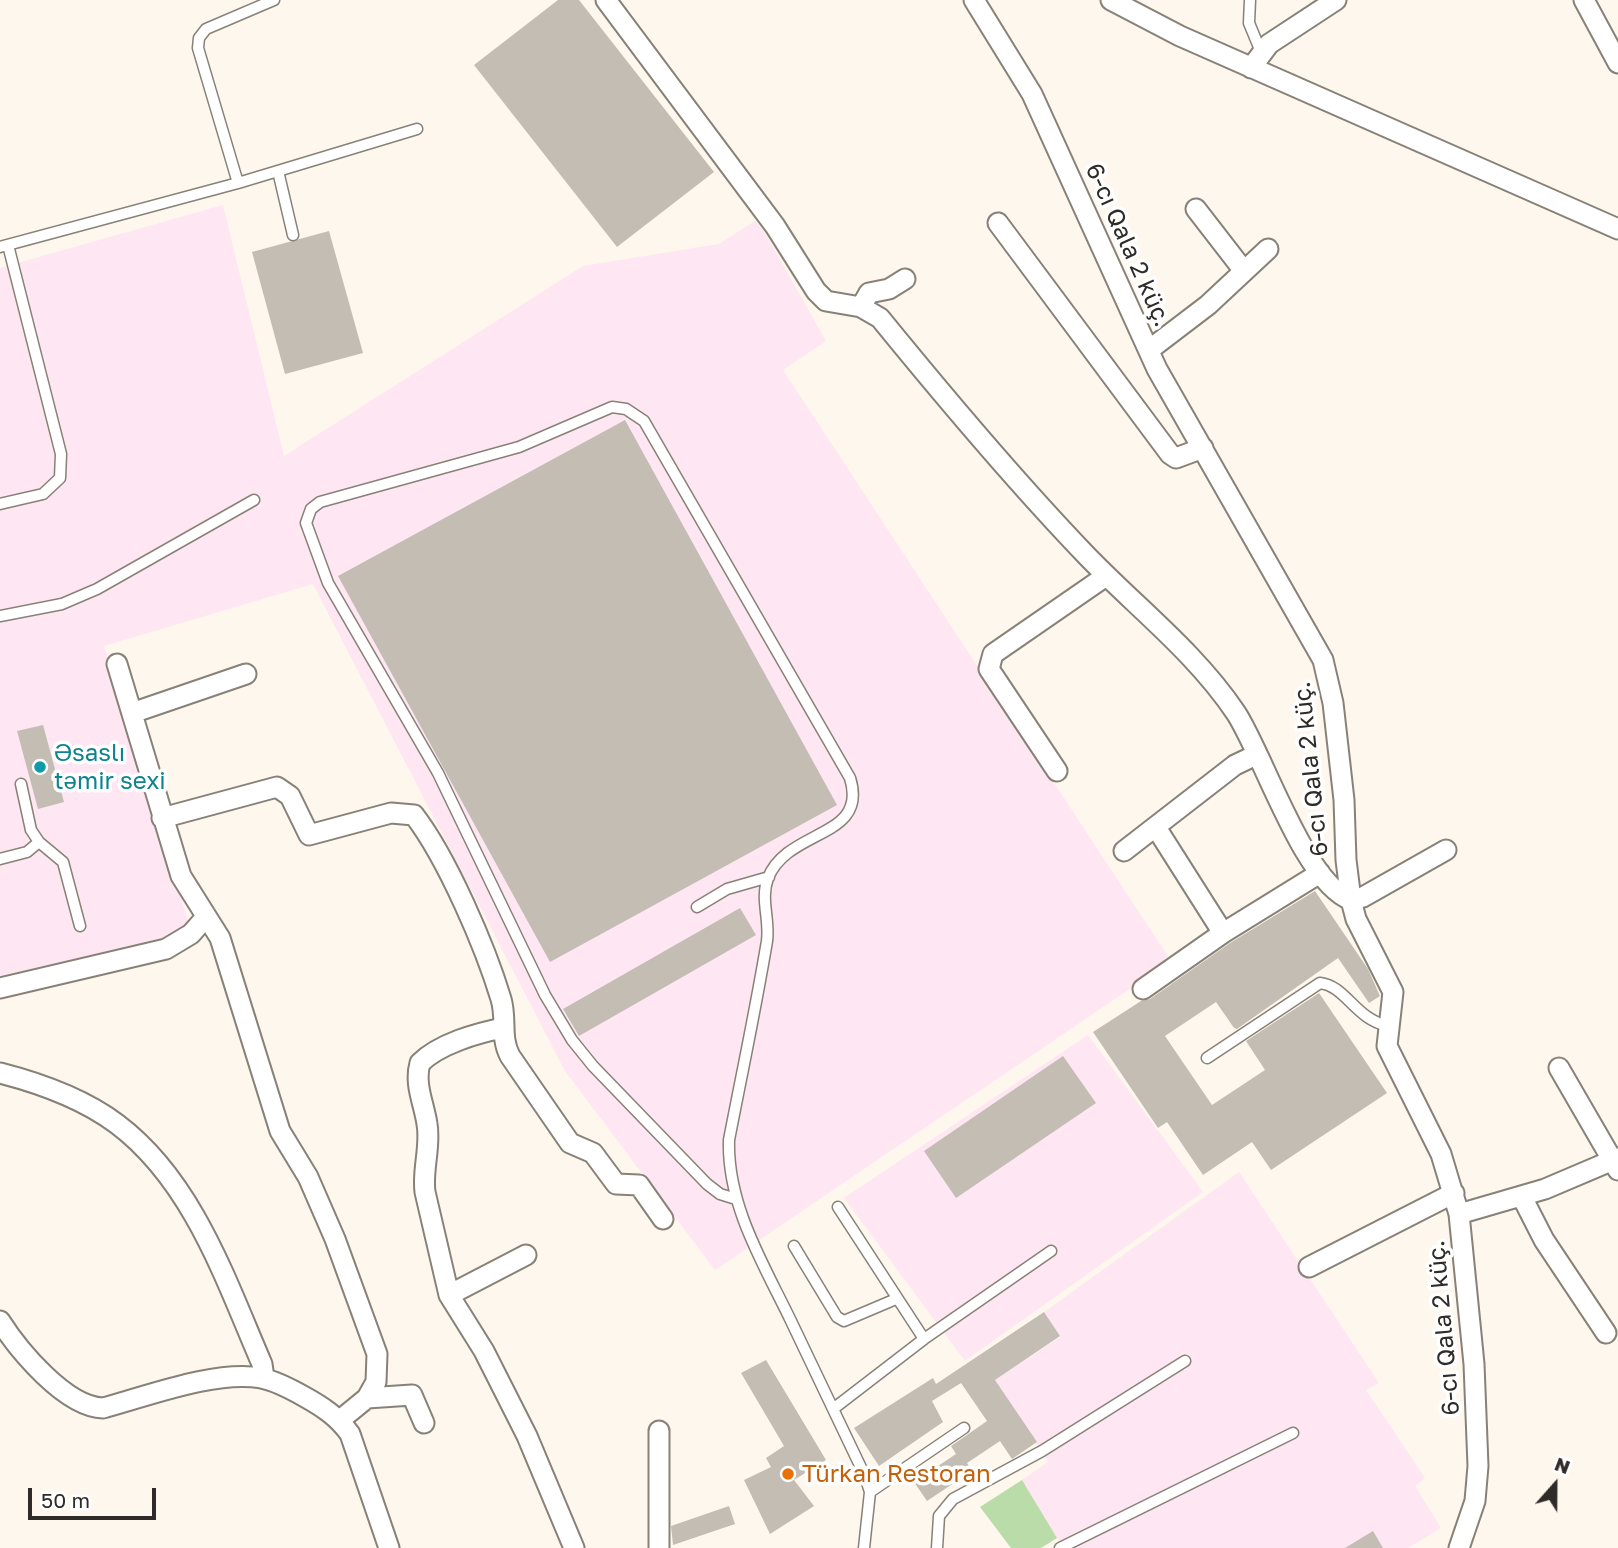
<!DOCTYPE html>
<meta charset="utf-8">
<style>
body{margin:0}
#map{position:relative;width:1618px;height:1548px;overflow:hidden;background:#fef7ed;font-family:"Golos Text",sans-serif}
canvas{display:block}
.north{position:absolute;left:1520px;top:1450px;width:70px;height:70px;-webkit-text-stroke:5px #fff;paint-order:stroke;rotate:21deg;font-size:19px;font-weight:700;line-height:28px;text-align:center;color:#2e2b28}
.north::after{content:'';display:block;margin:auto;width:24px;height:32px;background:#2e2b28;clip-path:polygon(50% 0,100% 100%,50% 72%,0 100%)}
.scale{position:absolute;left:28px;top:1488px;width:128px;height:32px;box-sizing:border-box;border:4px solid #2e2b28;border-top:0;padding-left:9px;font-size:21px;line-height:24px;white-space:nowrap;color:#2e2b28;-webkit-text-stroke:5px #fff;paint-order:stroke}
</style>
<div id="map">
<canvas width="1618" height="1548"></canvas>
<div class="north">N</div>
<div class="scale">50 m</div>
</div>
<script>
const context = document.querySelector('canvas').getContext('2d');
context.lineJoin = 'round';
function paint(path, color) { context.fillStyle = color; context.fill(path, 'evenodd'); }
function strokePath(path, color, width, dash) { context.strokeStyle = color; context.lineWidth = width; context.lineCap = dash ? 'butt' : 'round'; context.setLineDash(dash || []); context.stroke(path); }
function write(font, color, halo, rows, align = 'center') {
  context.font = font + ' "Golos Text",sans-serif'; context.lineWidth = 7; context.setLineDash([]); context.textBaseline = 'middle'; context.strokeStyle = halo; context.fillStyle = color; for (const [text, x, y, turn = 0] of rows) {
    context.save(); context.translate(x, y); context.rotate((+turn || 0) * Math.PI / 180); context.textAlign = isNaN(turn) ? turn : align; if (halo) context.strokeText(text, 0, 0); context.fillText(text, 0, 0); context.restore();
  }
}
paint(new Path2D(`
 M223 205 284 456 583 266 719 244 755 221 765 233 826 341 783 370 1171 961 715 1270 565 1071 313 584 104 646 189 924 175 935 0 977V268Z
 M1088 1035 1203 1192 965 1361 844 1198Z
 M1239 1172 1379 1383 1366 1390 1425 1478 1415 1486 1441 1528 1408 1548H1063L1022 1480 1048 1462 995 1380 1060 1337 1044 1312Z`), '#fee6f3');
paint(new Path2D(`
 M1022 1480 1057 1538 1041 1548H1011L980 1507Z`), '#badca9');
paint(new Path2D(`
 M558 0H579L714 172 617 247 474 65Z
 M329 231 363 353 285 374 252 252Z
 M625 420 837 805 550 962 338 576Z
 M43 725 64 802 38 809 17 731Z
 M1315 891 1368 969 1380 996 1369 1003 1338 958 1237 1029 1234 1028 1216 1002 1165 1036 1212 1105 1265 1070 1246 1041 1319 993 1387 1093 1271 1170 1252 1142 1203 1175 1167 1122 1158 1128 1093 1032 1141 1001 1150 999 1230 943Z
 M740 908 756 935 579 1036 563 1009Z
 M1063 1056 1096 1103 956 1198 924 1151Z
 M1044 1312 1060 1336 995 1380 1037 1442 1012 1459 1000 1441 967 1463 972 1471 927 1501 914 1482 956 1454 951 1446 987 1421 961 1383 932 1401 943 1422 879 1466 854 1428 933 1378 936 1384Z
 M766 1360 826 1460 794 1480 814 1506 770 1534 744 1480 771 1467 766 1458 784 1446 741 1373Z
 M729 1506 735 1524 673 1545 671 1526Z
 M1373 1531 1383 1548H1345Z`), '#c3bdb3');
const service = new Path2D(`
 M1250 0 1249 23 1261 52
 M278 171 293 235
 M238 183 198 48 199 38 206 29 274 0
 M0 247 238 183 417 129
 M0 504 43 494 60 478 61 454 8 245
 M0 616 62 604 97 589 254 500
 M21 784 31 830 39 842 63 862 80 926
 M0 859 27 852 39 842
 M697 907 727 889 769 877
 M1207 1058 1320 983C1346 986 1355 1019 1388 1026
 M736 1199 720 1194 707 1184 593 1066 572 1040 545 995 438 773 328 583 306 523 311 509 320 502 519 447 612 407 626 409 644 421 850 778C869 839 788 828 768 878 760 899 770 919 767 941 756 1007 742 1073 729 1140 727 1205 763 1263 791 1321 815 1372 840 1424 865 1476L870 1492 864 1548
 M794 1246 837 1317 844 1321 896 1299
 M924 1339 1051 1251
 M833 1409 924 1339 838 1207
 M870 1492 964 1428
 M937 1548 939 1516 953 1499 1042 1451 1185 1361
 M1060 1548 1293 1433`);
const minor = new Path2D(`
 M606 0 775 226 816 291 826 301 861 307 880 318C946 399 1014 480 1086 555 1136 607 1195 652 1236 713 1264 756 1304 883 1351 900L1363 897 1446 850
 M974 0 1032 94 1157 369 1323 660 1333 703 1344 800 1346 860 1351 900 1356 919 1393 992 1387 1046 1441 1154 1459 1214 1474 1364 1478 1466 1475 1501 1459 1548
 M1111 0 1180 36 1618 229
 M1584 0 1618 63
 M1251 68 1269 44 1336 0
 M1196 209 1244 271
 M998 223 1170 454 1176 458 1203 448
 M861 307 869 293 889 289 905 279
 M1149 350 1208 305 1268 249
 M117 664 181 876 220 938 280 1131 308 1177 335 1239 377 1354 376 1382 367 1398 340 1420
 M132 713 246 674
 M1057 771 989 669 993 654 1106 576
 M162 818 277 787 290 796 309 835 391 813 414 815C447 858 485 946 501 999 507 1019 500 1037 510 1056L570 1143 593 1153 616 1184 639 1185 663 1219
 M1157 829 1223 933
 M1124 851 1235 765 1256 755
 M0 988 166 949 191 934 206 917
 M1143 989 1223 933 1320 873
 M503 1028C477 1033 439 1044 420 1063 414 1085 424 1103 427 1124 431 1147 422 1169 425 1192L449 1295 484 1351 527 1436 574 1548
 M1559 1068 1618 1170
 M0 1073C39 1083 85 1100 117 1124 193 1181 226 1281 262 1364L264 1378
 M1522 1197 1544 1240 1606 1333
 M1459 1214 1545 1189 1618 1158
 M1309 1267 1454 1193
 M449 1295 526 1255
 M0 1321C19 1351 66 1407 103 1408 148 1396 215 1370 261 1378 276 1381 291 1389 305 1397 323 1407 338 1417 350 1434L389 1548
 M367 1398 412 1395 424 1423
 M659 1548V1431`);
strokePath(service, '#878178', 13);
strokePath(minor, '#878178', 23);
strokePath(service, '#fff', 10);
strokePath(minor, '#fff', 19);
for (const [x, y, r, color] of [
 [40,767,7,"#0f9aa8"],
 [788,1474,7,"#e8710a"]
]) { const dot = new Path2D(); dot.arc(x, y, r, 0, 2 * Math.PI); context.fillStyle = color; context.fill(dot); strokePath(dot, '#fff', 2.5); }
write('24px', '#2e2b28', '#fff', [
 ["6-cı Qala 2 küç.",1128,245,66],
 ["6-cı Qala 2 küç.",1311,769,-96],
 ["6-cı Qala 2 küç.",1444,1328,-95]
]);
write('24px', '#0d838f', '#fff', [
 ["Əsaslı",54,753],
 ["təmir sexi",54,781]
], 'left');
write('24px', '#c56008', '#fff', [
 ["Türkan Restoran",802,1474]
], 'left');
</script>
